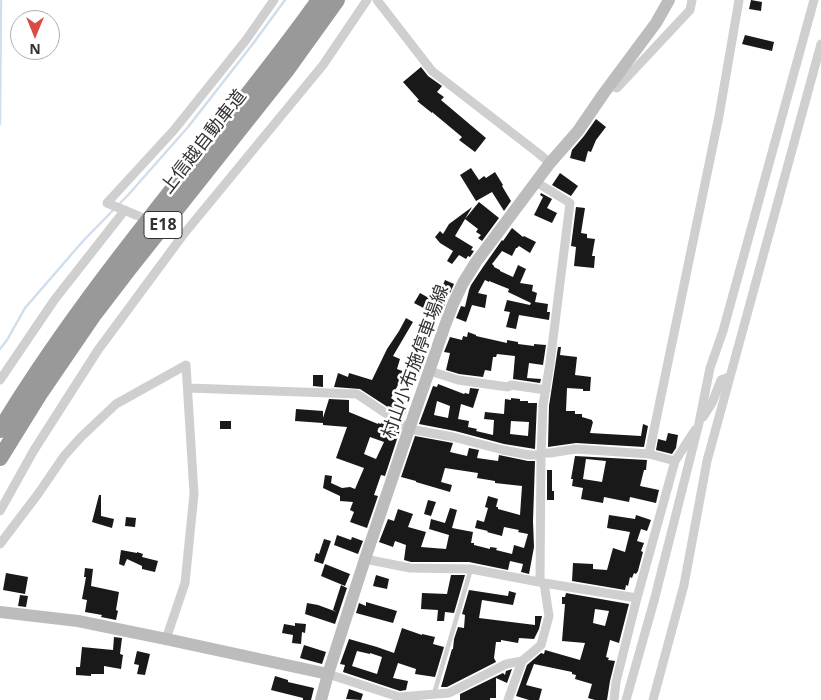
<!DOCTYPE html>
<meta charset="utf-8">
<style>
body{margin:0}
#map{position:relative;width:821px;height:700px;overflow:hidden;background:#fff;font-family:"Noto Sans",sans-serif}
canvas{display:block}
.north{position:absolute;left:10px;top:10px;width:50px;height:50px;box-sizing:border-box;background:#fff;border:1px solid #adadad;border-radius:50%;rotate:180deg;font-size:14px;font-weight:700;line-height:20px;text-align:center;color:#323232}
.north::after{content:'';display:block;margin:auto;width:18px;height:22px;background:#db4b43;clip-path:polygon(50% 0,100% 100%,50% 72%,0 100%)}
</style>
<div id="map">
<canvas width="821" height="700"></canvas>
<div class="north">N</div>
</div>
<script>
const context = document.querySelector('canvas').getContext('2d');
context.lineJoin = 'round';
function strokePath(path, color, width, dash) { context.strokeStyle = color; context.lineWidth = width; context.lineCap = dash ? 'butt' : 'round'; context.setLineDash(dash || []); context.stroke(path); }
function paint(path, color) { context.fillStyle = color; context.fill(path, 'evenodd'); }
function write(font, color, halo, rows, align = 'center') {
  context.font = font + ' "Noto Sans","Noto Sans JP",sans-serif'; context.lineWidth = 5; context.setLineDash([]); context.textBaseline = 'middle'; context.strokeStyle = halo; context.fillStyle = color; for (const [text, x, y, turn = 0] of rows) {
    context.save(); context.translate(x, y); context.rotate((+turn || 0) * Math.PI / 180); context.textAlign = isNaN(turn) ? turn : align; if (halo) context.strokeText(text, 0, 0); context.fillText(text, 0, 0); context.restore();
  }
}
strokePath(new Path2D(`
 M0 124 1 0
 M0 349 7 340 25 308 83 241 129 194 188 127 252 45 285 0`), '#d0deec', 2.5);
paint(new Path2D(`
 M751 0 762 2 761 11 749 9Z
 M745 35 774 42 772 51 742 44Z
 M421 67 428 76 442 86 437 92 444 97 441 100 486 138 475 152 459 140 462 137 432 112V113L417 101 419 100 403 82Z
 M596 119 606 127 596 140 591 152 588 151 585 162 570 158 572 150 584 136Z
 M471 168 479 180 484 176 486 178 495 172 503 185 502 186 511 201 504 211 492 192 476 201 460 175Z
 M560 173 578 186 571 196 552 185Z
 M541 193 552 199 547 208 557 213 552 223 534 215 543 197 540 195Z
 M479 202 499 218 482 241 478 238 481 235 476 232 478 229 465 219 455 236 473 247 471 250 474 251 470 257 468 256 466 259 459 255 452 264 447 261 453 251 440 243 435 237 440 231 443 234 449 224 472 207 465 219Z
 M576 207 585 208 581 233 587 234V238L595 239 592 256H595L594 268 574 266 576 247 571 246Z
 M512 228 523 237 524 236 536 242 530 253 519 246 517 248H516L512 256 502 251 492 264 494 266V267L500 270V271L513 277 518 265 526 269 520 283 533 285 532 291 537 293 535 302 548 304 547 312H550L549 320 519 315 516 329 506 327 510 312 504 311 507 300 530 305 531 303 508 292 509 289 489 281V282L485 280 478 293 487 295 485 308 472 305 466 322 456 318 461 306 465 307 469 290 471 285 483 267 502 240 503 241Z
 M445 280 454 284 439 318 436 317 437 315 414 303 420 293 436 302Z
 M406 318 413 322 393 356 400 359 397 369 405 372 391 398 407 410 403 417 360 389 334 387 338 373 348 377 349 373 372 380 387 349 399 331Z
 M468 332 476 335V336L507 343V340L518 342V344L534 346V344L546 345 543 365 529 363 527 378 541 379 540 383 513 379 515 356 497 354 496 357H493L491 371 485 370 483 377 459 374 446 370 450 353 444 352 450 337 462 340 463 336 467 337Z
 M558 347H561L560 355 577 357 575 375 591 377 590 391H583V389L567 388 566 411H575V414H582V417L592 420V421L593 422 590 433 641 436 643 424 648 426 644 447 576 443 548 447 549 406Z
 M313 375H323V387L313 386Z
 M438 384 464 394 465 393 469 394 470 388 479 389 473 408 461 404 458 419 469 421 468 427 477 429 476 431 493 435 494 420 484 419 485 412 504 414 505 399 511 400V398L520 399V401H528V403H537L535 449 504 444 455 431 419 424 433 386 437 387ZM437 401 450 406 448 418 434 415ZM511 421 529 422 528 436 510 434Z
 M329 399 349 400V412L378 424V423L381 424 383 419 400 430 385 476 381 475 374 495 378 496 367 528 350 522 354 512 350 510 353 502 340 501V496L323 488 325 475 332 476 331 483 342 488 350 487 355 489 364 468 336 458 347 427 323 425V423L295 421 296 409 323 411V418ZM370 437 384 442 376 459 364 454Z
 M220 421H231V429H220Z
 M668 433 678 435 676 448 672 454 656 450 658 439 666 441Z
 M415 436 453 443 450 452 467 456 469 448 479 450 477 458 498 461 499 455 528 461H535L533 521 534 547 529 574 521 572 523 564 510 561 508 570 469 562H411L404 560 406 545 395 541 393 547 379 542 388 519 394 521 398 509 413 514 408 527 426 532 421 547 446 549 449 535 429 529 431 519 445 523 450 508 457 510 452 528 473 532 471 543H474V545L490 549V547L497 548 496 550 512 554 514 545 524 548 528 534 518 532 519 530 504 527 502 536 487 532 488 531 475 528 477 520 484 522 488 508 485 507 488 496 498 499 496 507H498V509L520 515 522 486 495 483V481L477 478 478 473 445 468 441 482 452 485 450 492 416 482V481L401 477Z
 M575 456 647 460 646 470H644L640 486 659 490 656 503 630 497 629 502 604 497 603 503 581 499 583 488 572 486 573 479H571ZM586 459 606 461 602 482 583 479Z
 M547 470H552V491H554V500H547Z
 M99 495H101V516L114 519 112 528 92 522Z
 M428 500 436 502 431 516 424 514Z
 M609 515 635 519 636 515 651 520 647 531 641 529 637 541 644 543 641 551 643 552 638 571 636 574 634 573 632 578 630 577 628 586 626 585 625 590 572 581 573 563 593 564V569L607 570 613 548 625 552 630 532 607 528Z
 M126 517 136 518 135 527 125 526Z
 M337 535 351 540 352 537 363 541 358 554 334 545Z
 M324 539 331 541 323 564 314 561 316 553 319 554Z
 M121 550 137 553V552L143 554 142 557 158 561 155 572 142 569V566L127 559 124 566 119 564Z
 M325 564 350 574 345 586 321 576Z
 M85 568 93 569 91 586 119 592 116 610 118 611 116 620 101 617 102 615 85 612 87 600 82 599 86 577H84Z
 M6 573 28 577 25 594 3 590Z
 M376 575 389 579 387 589 373 586Z
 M451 575H465L454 613 445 612 444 621H437L438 610 421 609 422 593 447 594Z
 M341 585 347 588 335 624 305 614 307 603 318 605 337 612 333 610Z
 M469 590 508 596 509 591 516 593 513 605 482 600 479 618 535 625V616H542L539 629 534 639 519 638 518 643 501 640V642H496L494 658 496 662 447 687H441L452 649H453L454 639 458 627 464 628 465 615 462 614Z
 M566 593 629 604 619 643 610 640 606 657 609 658 608 660 615 661 610 681 607 700H595L588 698 592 684 575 679 576 675 572 674V672L534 664 526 685 542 689 539 700H529L516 696 527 665 541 653 544 654 545 650 580 660 585 643 562 641 565 604H562V597H565ZM595 609 609 611 605 626 593 623Z
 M20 595 28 596 26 607 18 606Z
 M366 602 397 611 393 623 356 613 359 603 366 606Z
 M295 623 306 624 305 633 302 632 301 644 292 643 293 635 282 633 284 624 295 626Z
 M402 628 422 635V634L435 637 433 644 444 647 435 677 415 674 416 669 398 663 393 678 408 681 406 690 400 691 343 672 345 665 340 664 349 639 377 647 394 653ZM357 651 370 654V653L382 657 377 674 352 666Z
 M114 637 122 638 120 654 123 655 121 669 104 666V674H91V676L76 675V667H80L82 647 113 650Z
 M304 645 326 652 322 664 300 658Z
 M137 651 150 654 145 675 137 674 139 665 134 664Z
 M512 669 507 683 496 678V698H490V700H460V694L503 673 505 675 506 671Z
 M275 676 288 680V682L314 688 311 700H303V698L271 690Z
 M349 689 363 694 361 700 346 699Z`), '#191919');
strokePath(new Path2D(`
 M136 215 177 231`), '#d6d6d6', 9, [9, 4.5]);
strokePath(new Path2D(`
 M434 694 471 569`), '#cfcfcf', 4.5);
strokePath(new Path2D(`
 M377 0 432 71 538 153 550 163
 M610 85 617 88 690 10 692 0
 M536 182 570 203 550 363 543 405 541 455 540 582
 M136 215 107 203 174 130 246 40 274 0
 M430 371 458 380 508 387 511 385 546 390
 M0 380 55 299 125 210
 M188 388 357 394 409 429 453 437 503 450 529 455H541
 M703 417 712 403 721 380 729 377
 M541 453H550L576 449 649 454 675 461 695 430
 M649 454 719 116 739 0
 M0 511 34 450 98 350 183 235 323 65 367 0
 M0 544 38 494 64 456 81 437 116 404 186 365 194 494 185 583 166 639
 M365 559 410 568 471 569 544 583 549 616 541 645 522 661 508 700
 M544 583 637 598
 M328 674 399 697 449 693 506 664 522 661
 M614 700 616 682 637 598 675 461
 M626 700 654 601 699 423 710 368 723 331 814 0
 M653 700 684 585 707 461 821 44`), '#cfcfcf', 9);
strokePath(new Path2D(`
 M0 612 78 621 166 639 328 674
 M321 700 328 674 365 559 409 429 444 328 453 304 463 283 476 262 550 163 578 131 604 93 656 23 669 0`), '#bcbcbc', 12);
strokePath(new Path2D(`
 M0 430C63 326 139 231 215 136 250 91 286 47 319 0
 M0 458 39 395 93 316 129 269 286 71 337 0`), '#999', 16);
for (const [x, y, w] of [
 [163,225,38]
]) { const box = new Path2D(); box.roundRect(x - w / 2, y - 13.5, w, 27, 4); context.fillStyle = '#fff'; context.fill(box); strokePath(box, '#323232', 1); }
write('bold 16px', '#323232', null, [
 ["E18",163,225]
]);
write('18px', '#323232', '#fff', [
 ["上信越自動車道",204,142,-52],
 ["村山小布施停車場線",416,362,-70]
]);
</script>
